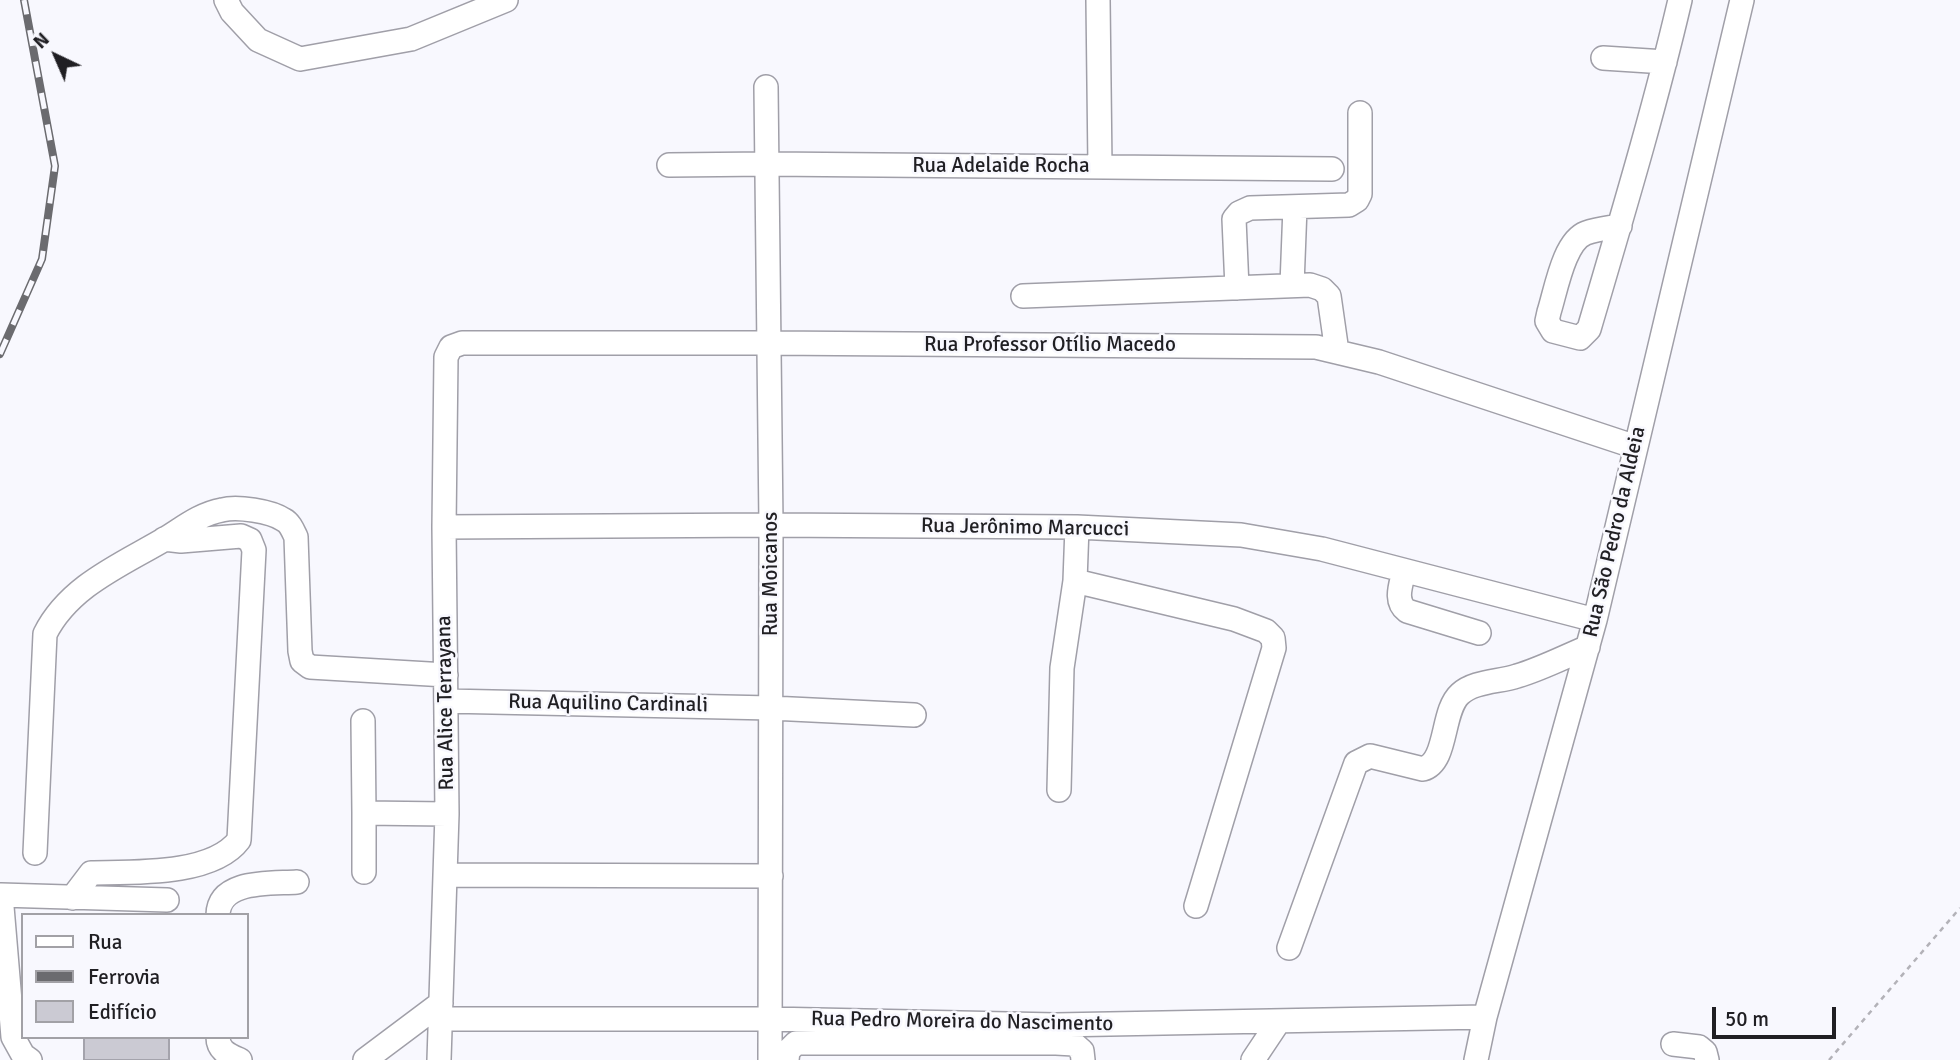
<!DOCTYPE html>
<meta charset="utf-8">
<style>
body{margin:0}
#map{position:relative;width:1960px;height:1060px;overflow:hidden;background:#f8f8fe;font-family:Signika,sans-serif}
canvas{display:block}
.legend{position:absolute;left:21px;top:913px;width:228px;height:126px;box-sizing:border-box;background:#f8f8fe;border:2px solid #a2a1a6;margin:0;padding:9px 12px;list-style:none;font-size:21px;color:#201f23}
.legend li{display:flex;align-items:center;gap:14px;height:35px}
.legend b{width:35px;border:2px solid #a2a1a6}
.north{position:absolute;left:21px;top:21px;width:70px;height:70px;-webkit-text-stroke:5px #f8f8fe;paint-order:stroke;rotate:316deg;font-size:19px;font-weight:700;line-height:28px;text-align:center;color:#201f23}
.north::after{content:'';display:block;margin:auto;width:24px;height:32px;background:#201f23;clip-path:polygon(50% 0,100% 100%,50% 72%,0 100%)}
.scale{position:absolute;left:1712px;top:1007px;width:124px;height:32px;box-sizing:border-box;border:4px solid #201f23;border-top:0;padding-left:9px;font-size:21px;line-height:24px;white-space:nowrap;color:#201f23;-webkit-text-stroke:5px #f8f8fe;paint-order:stroke}
</style>
<div id="map">
<canvas width="1960" height="1060"></canvas>
<ul class="legend">
<li><b style="height:9px;background:#fff"></b>Rua</li>
<li><b style="height:9px;background:#6b6b6f"></b>Ferrovia</li>
<li><b style="height:19px;background:#cbcad3"></b>Edifício</li>
</ul>
<div class="north">N</div>
<div class="scale">50 m</div>
</div>
<script>
const context = document.querySelector('canvas').getContext('2d');
context.lineJoin = 'round';
function paint(path, color) { context.fillStyle = color; context.fill(path, 'evenodd'); }
function strokePath(path, color, width, dash) { context.strokeStyle = color; context.lineWidth = width; context.lineCap = dash ? 'butt' : 'round'; context.setLineDash(dash || []); context.stroke(path); }
function write(font, color, halo, rows, align = 'center') {
  context.font = font + ' Signika,sans-serif'; context.lineWidth = 5; context.setLineDash([]); context.textBaseline = 'middle'; context.strokeStyle = halo; context.fillStyle = color; for (const [text, x, y, turn = 0] of rows) {
    context.save(); context.translate(x, y); context.rotate((+turn || 0) * Math.PI / 180); context.textAlign = isNaN(turn) ? turn : align; if (halo) context.strokeText(text, 0, 0); context.fillText(text, 0, 0); context.restore();
  }
}
const building = new Path2D(`
 M84 1037H169V1060H84Z`);
paint(building, '#cbcad3');
strokePath(building, '#a4a3ac', 2);
const minor = new Path2D(`
 M226 0 232 12 258 40 300 59 411 39 506 0
 M1098 0 1100 167
 M1603 58 1665 62
 M766 87 771 525 770 1060
 M669 165 768 164 1332 169
 M1620 226C1609 228 1597 229 1586 233 1564 241 1556 290 1549 312L1547 321 1553 331 1580 338 1589 329C1621 220 1654 111 1680 0
 M1292 285 1295 207
 M1237 288 1234 219 1239 213 1250 208 1349 205 1357 200 1360 194V113
 M1023 296 1310 285 1322 289 1329 296 1337 352
 M444 527 771 525 1077 527 1241 535 1322 549 1595 620
 M1404 571C1401 585 1394 601 1407 611L1479 633
 M1075 581 1234 619 1266 631 1273 638 1274 648 1196 906
 M446 701 771 708 914 715
 M363 721 364 813 447 814
 M1059 790 1062 668 1075 581 1077 527
 M35 853 45 634C69 586 121 565 165 539 183 528 200 514 222 510 237 506 271 511 284 520 290 523 293 531 296 537L300 651 302 661 310 667 446 675
 M364 872V813
 M446 875 771 876
 M72 898 91 873C132 872 212 876 239 840L254 550 250 540 241 536 181 541 164 539
 M218 915C219 879 271 884 297 882
 M1289 948 1356 763 1370 756 1423 769C1448 762 1441 711 1460 694 1474 681 1499 682 1517 676 1541 669 1564 657 1588 647
 M440 1019H769L1056 1025 1485 1017
 M218 1037C218 1051 229 1055 240 1060
 M1056 1043 1074 1044 1082 1051 1083 1060
 M1673 1044 1699 1047 1705 1052 1707 1060
 M30 1060 23 1055 13 1037 1 895 167 900
 M365 1060 441 1003
 M439 1060 447 814 444 527 446 357 451 347 462 343H769L1316 347 1379 362 1636 447
 M787 1060 788 1051 796 1043H1056V1025
 M1253 1060 1279 1021
 M1476 1060 1485 1017 1595 620 1742 0`);
strokePath(minor, '#a09fa8', 26);
strokePath(new Path2D(`
 M1829 1060 1960 908`), '#b3b2b8', 2.5, [5, 5]);
strokePath(minor, '#fff', 23);
const rail = new Path2D(`
 M0 354 42 259 55 166 24 0`);
strokePath(rail, '#6b6b6f', 8);
strokePath(rail, '#f8f8fe', 5, [16]);
write('21px', '#201f23', '#f8f8fe', [
 ["Rua Adelaide Rocha",1001,166],
 ["Rua Professor Otílio Macedo",1050,345],
 ["Rua Jerônimo Marcucci",1025,528,1],
 ["Rua São Pedro da Aldeia",1615,532,-77],
 ["Rua Moicanos",771,574,-90],
 ["Rua Alice Terrayana",446,703,-91],
 ["Rua Aquilino Cardinali",608,704,1],
 ["Rua Pedro Moreira do Nascimento",962,1022,1]
]);
</script>
